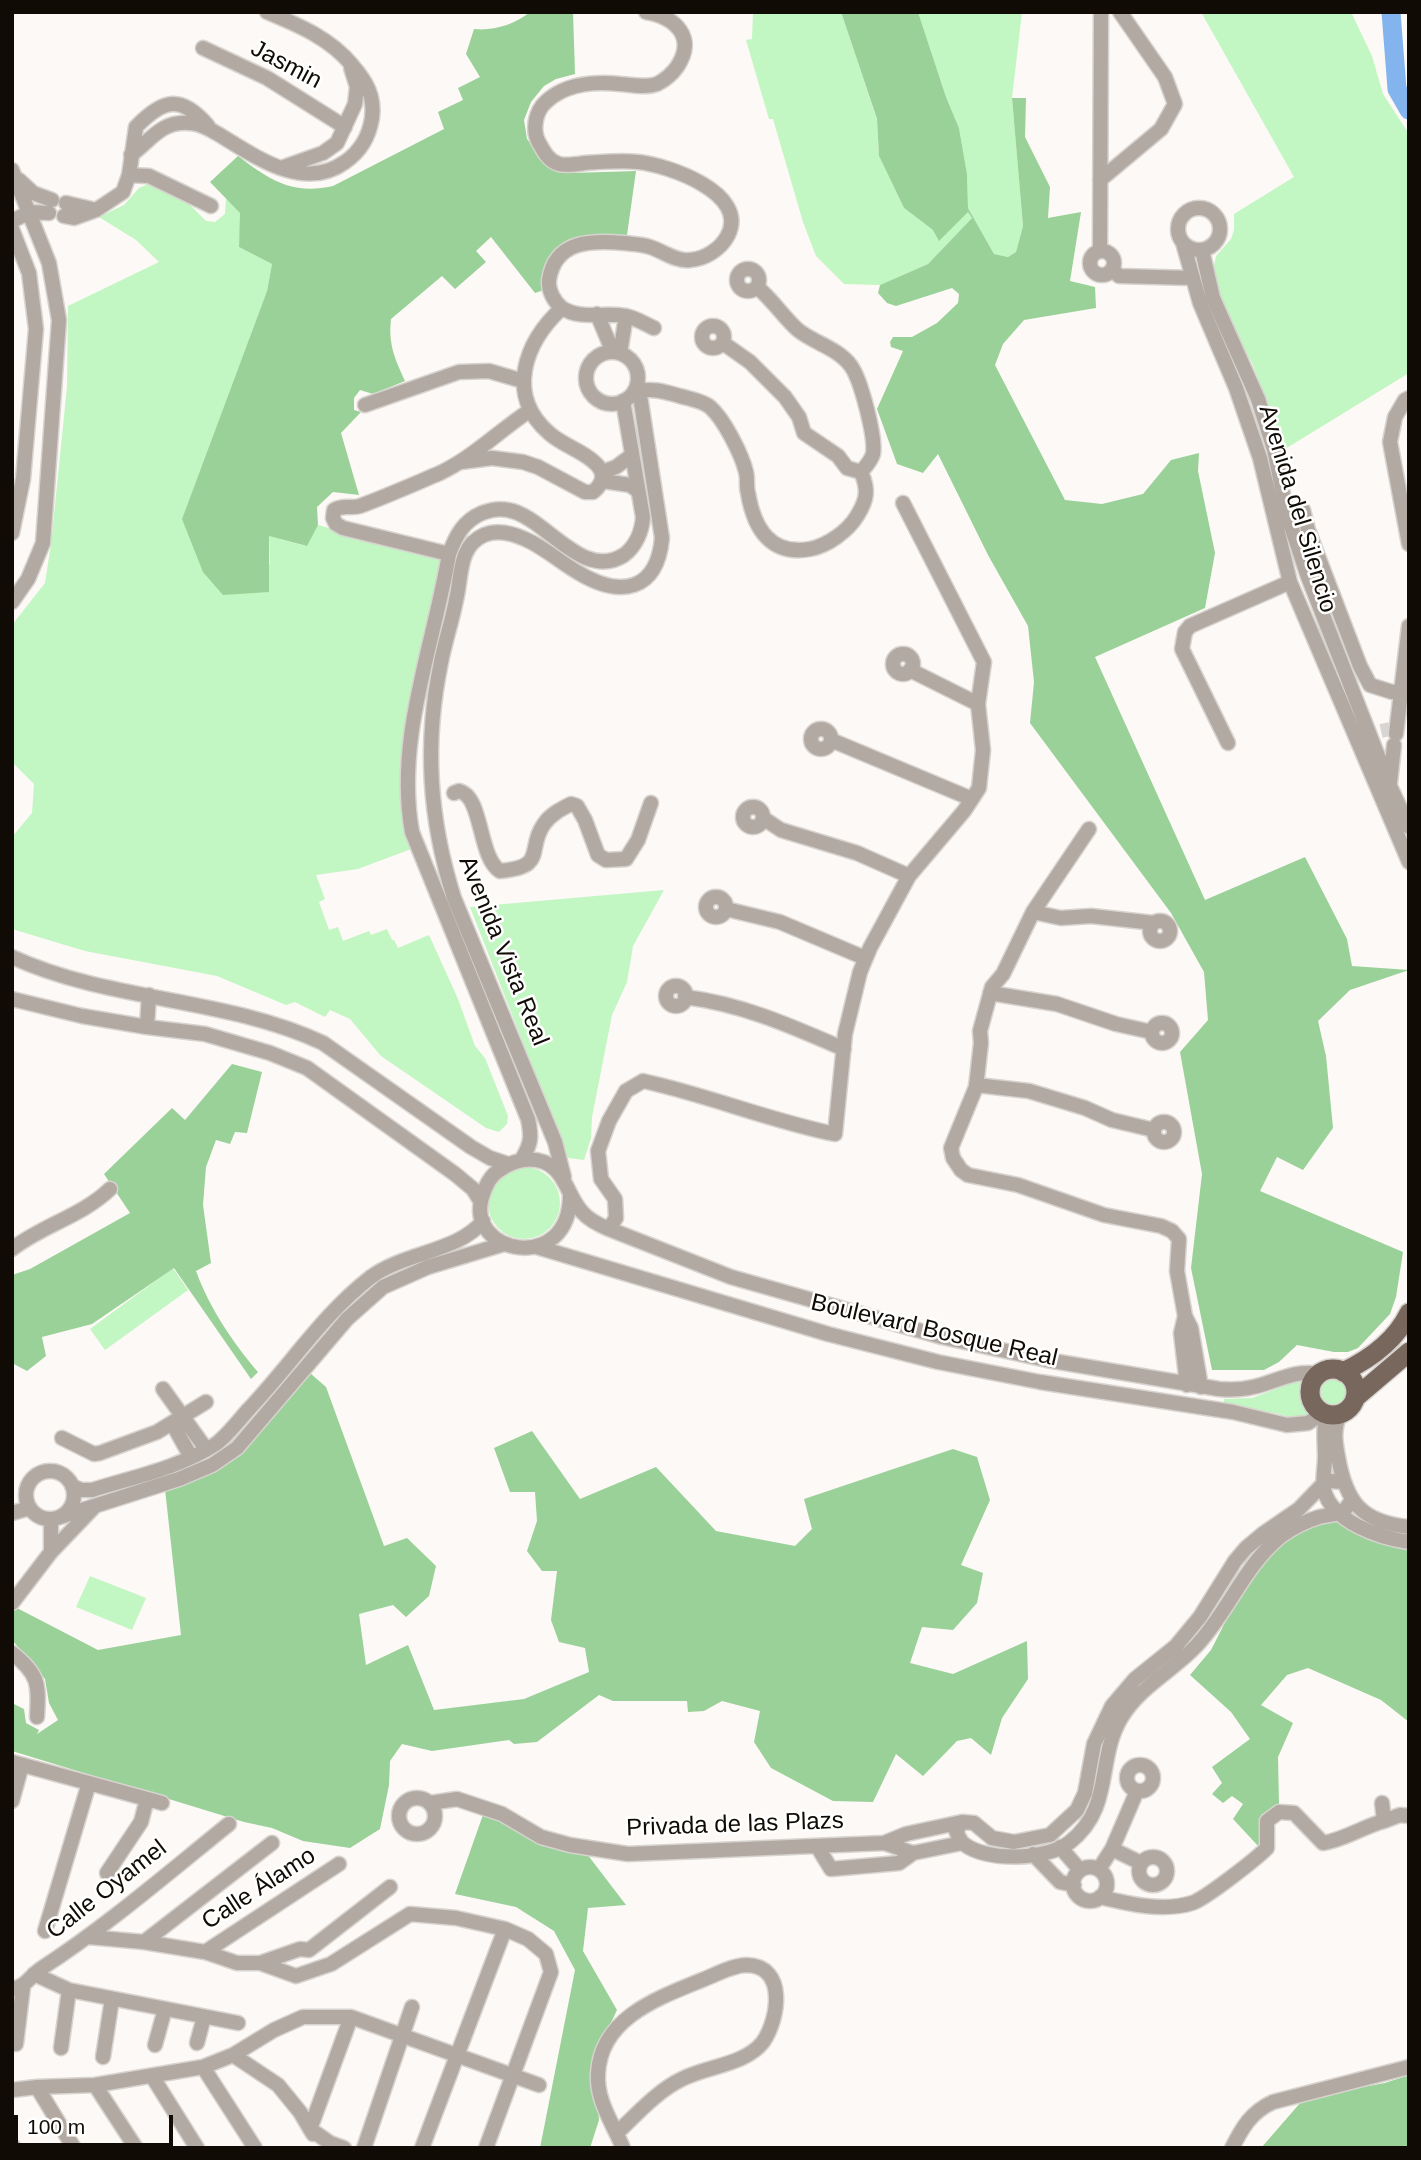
<!DOCTYPE html>
<meta charset="utf-8">
<style>
body{margin:0}
#map{position:relative;width:1421px;height:2160px;overflow:hidden;background:#fdf9f6;font-family:Arial,sans-serif}
canvas{display:block}
.frame{position:absolute;inset:0;border:14px solid #100b05;pointer-events:none}
.scale{position:absolute;left:14px;top:2115px;width:159px;height:32px;box-sizing:border-box;border:4px solid #100b05;border-top:0;padding-left:9px;font-size:21px;line-height:24px;white-space:nowrap;color:#100b05;-webkit-text-stroke:5px #fff;paint-order:stroke}
</style>
<div id="map">
<canvas width="1421" height="2160"></canvas>
<div class="frame"></div>
<div class="scale">100 m</div>
</div>
<script>
const context = document.querySelector('canvas').getContext('2d');
context.lineJoin = 'round';
function paint(path, color) { context.fillStyle = color; context.fill(path, 'evenodd'); }
function strokePath(path, color, width, dash) { context.strokeStyle = color; context.lineWidth = width; context.lineCap = dash ? 'butt' : 'round'; context.setLineDash(dash || []); context.stroke(path); }
function write(font, color, halo, rows, align = 'center') {
  context.font = font + ' Arial,sans-serif'; context.lineWidth = 5; context.setLineDash([]); context.textBaseline = 'middle'; context.strokeStyle = halo; context.fillStyle = color; for (const [text, x, y, turn = 0] of rows) {
    context.save(); context.translate(x, y); context.rotate((+turn || 0) * Math.PI / 180); context.textAlign = isNaN(turn) ? turn : align; if (halo) context.strokeText(text, 0, 0); context.fillText(text, 0, 0); context.restore();
  }
}
paint(new Path2D(`
 M753 12H841L877 120 879 156 904 208 933 230 968 212 972 218 928 264 880 285 844 284 816 256 803 222 773 119H769L746 40 752 39Z
 M918 12H1022L1012 98 1023 226 1016 252 1008 257 994 254 968 208 967 174 959 128 946 97Z
 M1201 12H1351L1372 56 1383 94 1409 134V373L1285 449 1252 363 1229 323 1213 270 1216 256 1231 239 1234 230V214L1294 177Z
 M148 184 188 203 206 221 215 222 225 214 226 198 241 213 239 247 272 264 267 291 182 519 270 564 269 536 306 546 318 525 441 559 402 753V808L411 849 358 869 316 875 325 899 319 902 329 930 338 927 343 941 369 931 371 935 387 929 392 940H394L398 948 429 935 458 999 475 1046 485 1058 508 1116 507 1124 499 1132 486 1128 381 1056 350 1019 330 1010 325 1017 295 1002 286 1005 217 976 85 951 12 929V837L32 813 34 784 12 762V625L45 583 51 544 67 387 68 306 159 262 136 240 99 217 124 205 139 188Z
 M664 890 633 946 627 982 612 1015 592 1117 591 1138 584 1160 568 1158 470 907Z
 M488 1203a36 36 0 1 1 72 0a36 36 0 1 1-72 0Z
 M173 1268 188 1290 105 1350 90 1329Z
 M1314 1394a17 17 0 1 1 34 0a17 17 0 1 1-34 0Z
 M1311 1378 1305 1390 1310 1417 1297 1419 1275 1413 1224 1406V1399L1252 1398 1300 1380Z
 M90 1576 146 1598 132 1630 76 1607Z`), '#c2f6c2');
paint(new Path2D(`
 M530 12H573L575 74 556 79 544 86 531 102 524 120 527 139 550 168 571 173 636 171 627 235 569 239 545 263 544 290 535 293 491 237 476 251 486 262 455 289 442 276 391 319C388 344 395 359 405 381L373 394 360 390 354 398V410L361 412 341 433 359 495 333 492 317 507 318 525 307 546 269 536V592L223 595 203 572 182 519 267 291 272 264 239 247 240 213 210 182 238 156C270 180 291 195 333 186L444 129 438 112 463 100 458 88 480 77 466 54 474 29C493 31 514 25 530 12Z
 M841 12H918L946 97 959 128 967 174 968 208 994 254 1008 257 1016 252 1023 226 1012 98H1026L1025 137 1050 187 1048 218 1081 212 1070 281 1095 287 1096 308 1024 320 1003 344 995 365 1065 500 1102 504 1143 494 1171 460 1199 453 1198 471 1215 553 1205 608 1095 657 1205 900 1305 857 1347 939 1352 966 1409 970 1350 990 1318 1021 1326 1056 1333 1128 1303 1170 1277 1157 1260 1191 1403 1252 1396 1297 1390 1314 1358 1348 1348 1352H1334L1297 1345 1279 1362 1264 1370H1212L1191 1268 1202 1174 1180 1052 1208 1020 1204 972 1171 913 1030 723 1034 682 1028 626 988 555 938 454 923 473 897 464 877 409 903 351 891 347 890 342 893 337H912L937 323 958 303 959 294 952 288 896 306 887 303 878 293 880 285 928 264 972 218 968 212 939 241 933 230 904 208 879 156 877 119Z
 M232 1064 262 1072 247 1133 235 1132 230 1144 216 1140 206 1167 203 1205 211 1263 196 1271C209 1307 233 1343 258 1372L251 1379 174 1268 92 1324 42 1337 46 1356 27 1371 12 1363V1275L30 1269 130 1213 104 1174 172 1108 185 1120Z
 M310 1373 326 1387 384 1546 407 1538 436 1566 429 1596 406 1617 393 1605 359 1614 366 1665 408 1645 434 1710 524 1699 589 1672 585 1648 559 1642 551 1620 557 1571H542L527 1551 537 1521 535 1492H510L494 1448 532 1431 580 1499 656 1467 716 1531 795 1546 812 1529 804 1499 953 1449 977 1457 990 1500 961 1565 983 1573 977 1603 953 1630 922 1627 910 1663 953 1674 1027 1641 1028 1679 1002 1718 991 1755 971 1738 957 1741 923 1776 896 1754 873 1802 833 1801 771 1768 754 1742 760 1711 722 1701 704 1711 688 1712 687 1701H613L599 1695 537 1742 514 1744 509 1740 432 1751 402 1744 390 1761 389 1785 380 1829 350 1848 303 1841 272 1828 244 1822 12 1751 14 1704 24 1709 26 1723 39 1730 37 1734 58 1720 49 1703 45 1679 12 1640V1614L15 1607 98 1650 181 1635 165 1489 226 1463Z
 M1338 1518 1378 1543 1409 1545V1722L1381 1700 1308 1668 1287 1675 1261 1705 1293 1723 1278 1757 1279 1804 1262 1818 1260 1848 1233 1819 1243 1804 1232 1796 1223 1803 1212 1794 1222 1783 1212 1767 1250 1739 1231 1712 1190 1675 1211 1650 1238 1597 1262 1561 1297 1531Z
 M484 1812 587 1854 626 1905 588 1908 583 1951 617 2010 594 2059 599 2120 590 2148H540L575 1970 554 1931 516 1907 455 1894Z
 M1409 2075V2148H1261L1301 2102 1335 2092 1385 2083Z`), '#99d198');
strokePath(new Path2D(`
 M1391 12 1397 89 1409 110`), '#83b4ed', 19);
strokePath(new Path2D(`
 M1381 731 1390 729`), '#d9d5d2', 14, [14, 7]);
const minor = new Path2D(`
 M646 12C675 17 697 37 677 67 672 74 665 80 657 84 646 88 632 85 620 84 593 81 561 84 542 106 535 116 533 130 538 141 543 150 548 161 559 164 566 166 578 164 585 163 602 162 621 160 638 162 668 165 749 193 728 235 721 249 705 259 690 260 676 262 663 251 650 247 642 244 632 244 624 243 592 240 555 240 549 280 548 290 554 302 562 308 580 320 605 312 625 316 634 317 645 324 654 328
 M203 48 267 78 345 127
 M131 155C151 140 161 121 189 123 201 123 213 131 223 137 259 159 305 191 345 162 361 151 369 137 372 118 375 96 366 81 352 65 330 38 298 25 267 12
 M281 168 323 153 337 143 355 104 357 87 351 68
 M12 170 49 263 59 320 43 543 28 579 12 602
 M129 175 149 176 211 206
 M19 180 33 193 52 200
 M1100 180 1161 129 1175 104 1165 77 1120 12
 M66 203 96 210
 M1178 229a21 21 0 1 1 42 0a21 21 0 1 1-42 0Z
 M64 216 74 218 96 210 123 192 129 175 136 127C163 99 181 94 208 126
 M12 221 30 212 49 213
 M12 229 29 273 36 329 23 479 12 533
 M1183 243 1200 303 1236 388 1260 458 1290 582 1409 862
 M1202 250 1213 298 1258 399 1274 449 1287 514 1308 577 1389 784 1409 827
 M1100 251 1101 12
 M1090 263a12 12 0 1 1 24 0a12 12 0 1 1-24 0Z
 M737 280a11 11 0 1 1 22 0a11 11 0 1 1-22 0Z
 M1112 269 1119 276 1192 278
 M757 287C772 299 785 319 798 330 814 343 838 348 851 366 861 380 876 438 873 454 871 461 866 466 861 472
 M597 314 613 352
 M702 337a11 11 0 1 1 22 0a11 11 0 1 1-22 0Z
 M586 378a26 26 0 1 1 52 0a26 26 0 1 1-52 0Z
 M620 353 626 316
 M639 391C655 388 665 392 680 396 690 399 703 401 710 407 724 419 742 455 746 472 748 479 746 487 748 493 754 529 771 556 810 549 827 546 848 531 857 516 867 500 869 490 861 472L847 468 838 456 804 433 799 417 785 397 750 362 723 343
 M1409 398 1405 400 1395 417 1390 442 1409 544
 M365 405 459 372 489 371 523 381
 M461 462 492 458 523 462 538 467 585 492H593C604 483 606 472 594 462 581 450 562 445 549 433 505 395 525 342 562 308
 M602 472 616 467 632 455
 M603 481 630 485 638 491
 M1303 510 1308 530 1360 666 1370 685 1392 692 1402 691
 M449 554 343 528 336 524 333 518 334 510C343 504 351 509 360 506 387 496 414 484 440 473 472 458 499 431 529 411
 M893 664a10 10 0 1 1 20 0a10 10 0 1 1-20 0Z
 M910 670 978 704
 M811 739a10 10 0 1 1 20 0a10 10 0 1 1-20 0Z
 M1396 734 1409 626
 M831 740 972 799
 M1228 743 1182 649 1185 632 1190 626 1290 582
 M1390 783 1394 745
 M454 793 459 791C483 796 478 857 500 871 548 867 526 849 544 824 551 814 561 809 571 804L577 806 585 820 598 855 606 860 626 859 638 840 651 803
 M743 817a10 10 0 1 1 20 0a10 10 0 1 1-20 0Z
 M763 818 781 830 857 853 909 876
 M1089 829 1033 912 1003 974 992 987 980 1031 981 1043 976 1087 951 1148 953 1158 961 1170 968 1175 1018 1185 1104 1215 1161 1226 1172 1231 1179 1239 1177 1271 1185 1316 1191 1328 1201 1387
 M706 907a10 10 0 1 1 20 0a10 10 0 1 1-20 0Z
 M726 909 780 922 865 958
 M1033 912 1061 918 1091 916 1154 923
 M1150 931a10 10 0 1 1 20 0a10 10 0 1 1-20 0Z
 M12 957C110 1002 224 997 323 1043L471 1147 490 1158 508 1164
 M666 996a10 10 0 1 1 20 0a10 10 0 1 1-20 0Z
 M990 993 1057 1004 1116 1024 1152 1032
 M685 997C742 1004 791 1026 844 1049
 M12 999 82 1016 147 1027 205 1034 270 1053 307 1068 455 1174 473 1189 481 1202
 M1152 1033a10 10 0 1 1 20 0a10 10 0 1 1-20 0Z
 M147 1027 149 995
 M976 1085 1029 1091 1085 1108 1112 1120 1154 1130
 M1154 1132a10 10 0 1 1 20 0a10 10 0 1 1-20 0Z
 M522 1159C531 1144 532 1137 528 1119L412 832C395 739 434 645 449 554 456 536 463 521 482 513 490 510 500 508 508 510 545 516 582 582 624 555 636 546 642 531 643 517L623 401
 M564 1177 555 1142 454 898C429 819 424 743 441 662 445 641 452 621 456 600 462 576 458 546 484 535 498 529 512 533 525 539 544 547 561 563 579 573 621 598 657 591 662 538L638 383
 M570 1195C570 1275 465 1254 482 1197 485 1187 489 1177 498 1171 512 1161 527 1156 544 1162 566 1171 567 1196 582 1212 589 1220 599 1225 609 1229L731 1277 942 1337 1047 1360 1219 1389C1231 1390 1241 1390 1253 1387 1276 1382 1295 1369 1319 1374
 M609 1229 616 1218 615 1199 601 1179 598 1151 609 1121 626 1091 643 1081C708 1095 770 1121 835 1134L845 1034 860 972 870 948 909 876 964 811 979 788 983 750 978 704 984 662 903 503
 M537 1247 828 1334 938 1362 1040 1382 1233 1412 1287 1425 1308 1423 1323 1413
 M12 1249C43 1225 82 1216 110 1189
 M1185 1316 1181 1333 1187 1385
 M163 1389 206 1449
 M1326 1414C1323 1430 1325 1442 1325 1457 1325 1468 1322 1480 1324 1490 1332 1522 1380 1538 1409 1542
 M1340 1414C1333 1430 1335 1441 1338 1457 1346 1502 1361 1522 1409 1527
 M172 1423 191 1457
 M62 1438 94 1454 100 1453 157 1432 206 1402
 M26 1495a24 24 0 1 1 48 0a24 24 0 1 1-48 0Z
 M72 1486 81 1490H92C134 1477 179 1468 216 1444 228 1435 239 1420 249 1409 290 1366 323 1314 371 1277 405 1252 458 1252 483 1221
 M12 1513 30 1508
 M60 1517 179 1479 212 1465 237 1448 347 1319 383 1287 428 1267 504 1244
 M51 1519V1552
 M12 1603 51 1552 95 1506
 M12 1653C39 1674 39 1684 37 1717
 M12 1762 162 1803
 M1127 1778a13 13 0 1 1 26 0a13 13 0 1 1-26 0Z
 M399 1816a18 18 0 1 1 36 0a18 18 0 1 1-36 0Z
 M12 1801 22 1765
 M430 1803 457 1799 502 1814 541 1837 570 1845 628 1854 884 1843 906 1834 962 1822 974 1823 992 1838 1014 1842 1050 1835 1077 1810 1085 1793 1094 1744 1112 1706 1135 1679 1176 1646 1200 1617 1235 1561 1246 1548 1264 1533 1299 1509 1323 1484 1331 1481 1342 1482
 M1384 1821 1400 1815 1409 1816
 M962 1822 956 1831C958 1835 960 1841 964 1844 986 1862 1048 1860 1070 1842 1114 1807 1096 1760 1121 1718 1140 1686 1173 1671 1197 1645 1229 1611 1244 1566 1281 1536 1292 1528 1306 1521 1319 1517 1327 1515 1336 1515 1344 1511L1352 1500
 M884 1843 913 1853 962 1843
 M817 1846 831 1869 899 1863 913 1853
 M1060 1847 1080 1870
 M1112 1849 1141 1863
 M1033 1854 1060 1882 1074 1885
 M1139 1871a14 14 0 1 1 28 0a14 14 0 1 1-28 0Z
 M1073 1884a17 17 0 1 1 34 0a17 17 0 1 1-34 0Z
 M1099 1869 1112 1849 1137 1791
 M107 1873 141 1822 147 1799
 M1100 1897C1129 1904 1163 1912 1192 1903 1205 1899 1256 1859 1267 1848V1821L1279 1812 1294 1813 1323 1843C1344 1840 1362 1827 1384 1821L1382 1803
 M45 1931 89 1783
 M89 1937 144 1942 205 1952 237 1963H260L296 1976 331 1964 410 1914 456 1918 505 1929 528 1939 546 1954 551 1972 486 2148
 M144 1942 272 1843
 M205 1952 339 1864
 M260 1963 300 1949 309 1950 390 1887
 M34 1974 69 1990 238 2023
 M12 1989C27 1986 29 1977 42 1968 108 1925 168 1873 229 1824
 M197 2043 204 2017
 M16 2044 23 1987
 M155 2045 165 2009
 M61 2048 69 1990
 M233 2055 278 2085 300 2112 313 2134
 M103 2057 112 1999
 M203 2067 255 2148
 M152 2076 197 2148
 M95 2085 136 2148
 M37 2087 74 2148
 M12 2090 37 2087 95 2085 203 2067 233 2055 274 2030 303 2017H351L539 2085
 M617 2133C636 2115 657 2091 682 2079 707 2066 745 2065 763 2042 779 2019 787 1966 747 1965 733 1965 715 1975 702 1980 658 1998 601 2018 598 2073 596 2101 613 2123 623 2148
 M12 2145 14 2148
 M344 2148 330 2143 310 2129 351 2017
 M364 2148 412 2007
 M422 2148 505 1929
 M1232 2148C1242 2128 1251 2112 1273 2102L1409 2067`);
const major = new Path2D(`
 M1310 1392a23 23 0 1 1 46 0a23 23 0 1 1-46 0Z
 M1343 1372C1370 1359 1396 1340 1409 1313
 M1355 1398 1409 1352`);
strokePath(minor, '#d7d3cf', 17);
strokePath(major, '#d7d3cf', 22);
strokePath(minor, '#b3a9a3', 14);
strokePath(major, '#77675d', 19);
write('24px', '#100b05', '#fff', [
 ["Jasmin",286,65,28],
 ["Avenida del Silencio",1297,509,73],
 ["Avenida Vista Real",503,951,68],
 ["Boulevard Bosque Real",934,1331,13],
 ["Privada de las Plazs",735,1825,-2],
 ["Calle Álamo",259,1889,-33],
 ["Calle Oyamel",107,1890,-38]
]);
</script>
